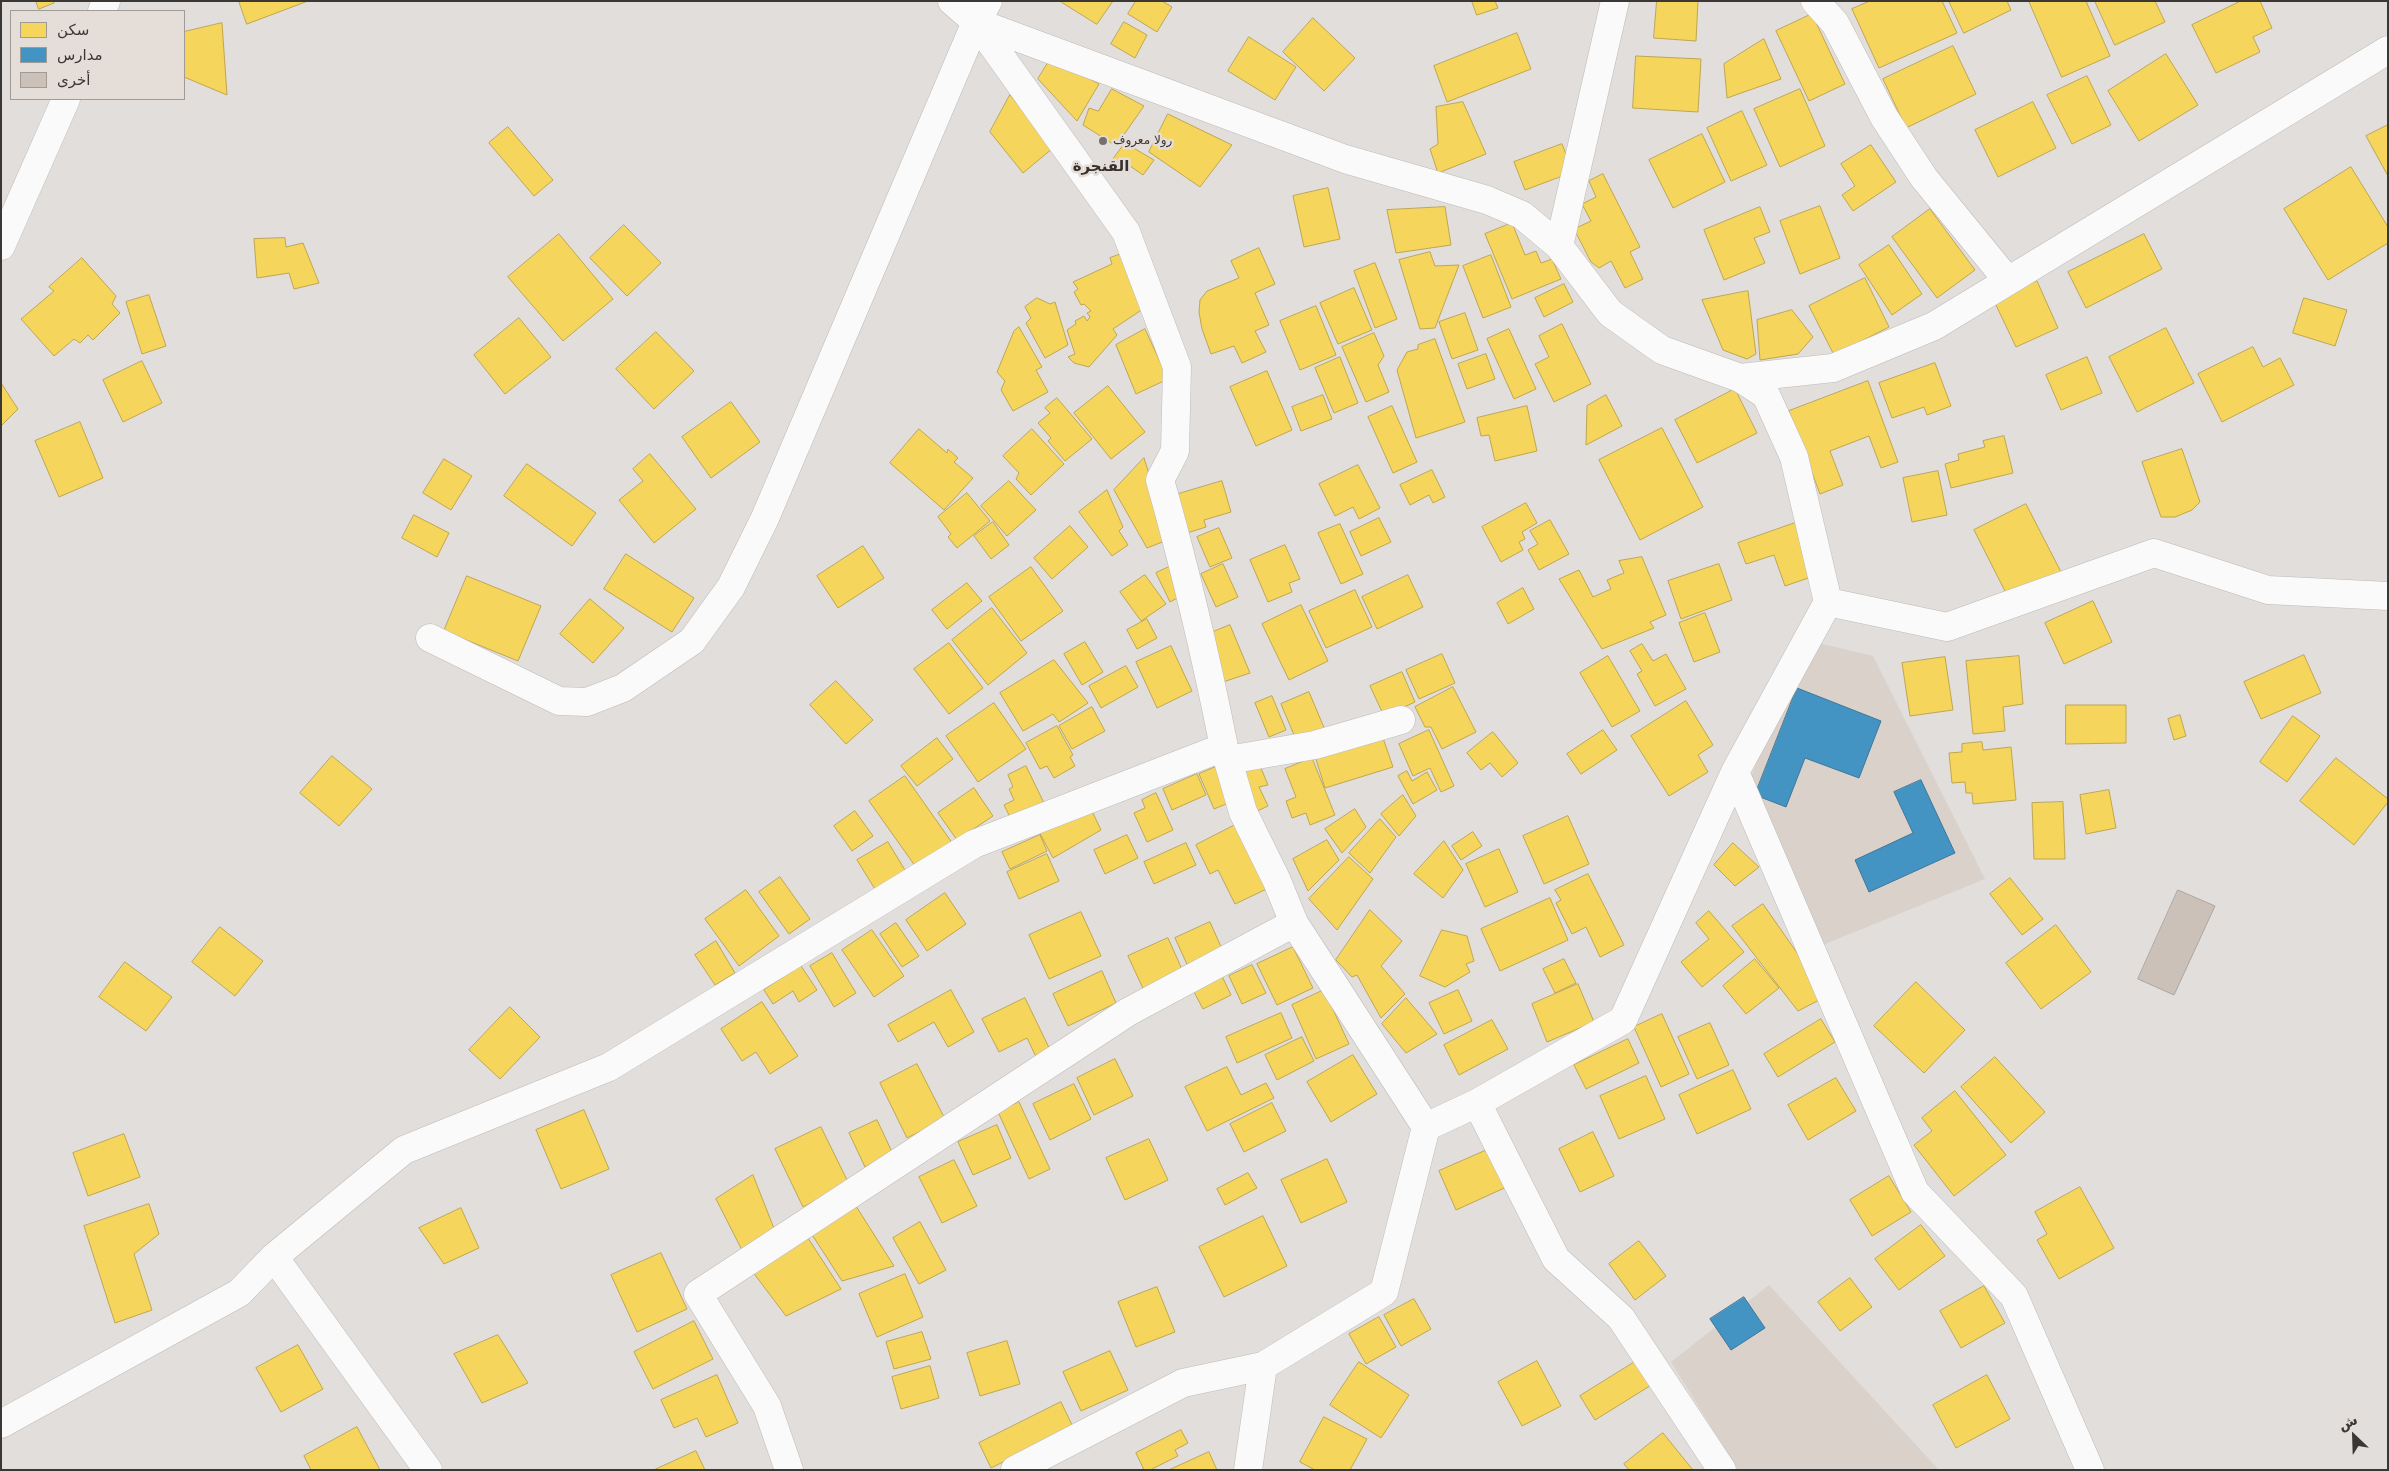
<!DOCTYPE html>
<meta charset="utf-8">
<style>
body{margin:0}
#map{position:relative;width:2389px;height:1471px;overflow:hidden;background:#e1dedb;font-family:"DejaVu Sans","Noto Sans Arabic",sans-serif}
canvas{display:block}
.frame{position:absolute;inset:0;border:2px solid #3a3735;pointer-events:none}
.legend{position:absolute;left:10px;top:10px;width:175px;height:90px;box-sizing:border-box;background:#e4ddd8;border:1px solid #a09b97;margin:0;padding:6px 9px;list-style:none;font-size:15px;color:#3a3735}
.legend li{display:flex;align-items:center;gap:10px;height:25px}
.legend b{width:25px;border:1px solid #a09b97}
.north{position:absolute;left:2329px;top:1411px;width:50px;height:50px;-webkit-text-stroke:4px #e4ddd8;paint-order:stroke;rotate:336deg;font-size:14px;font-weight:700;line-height:20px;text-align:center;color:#3a3735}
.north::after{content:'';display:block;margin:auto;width:18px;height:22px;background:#3a3735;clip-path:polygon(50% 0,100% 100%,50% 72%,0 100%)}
</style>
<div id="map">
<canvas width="2389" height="1471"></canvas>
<div class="frame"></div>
<ul class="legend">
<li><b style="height:14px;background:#f6d55c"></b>سكن</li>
<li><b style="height:14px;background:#4393c3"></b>مدارس</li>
<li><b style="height:14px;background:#cbc1b9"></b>أخرى</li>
</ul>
<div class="north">ش</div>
</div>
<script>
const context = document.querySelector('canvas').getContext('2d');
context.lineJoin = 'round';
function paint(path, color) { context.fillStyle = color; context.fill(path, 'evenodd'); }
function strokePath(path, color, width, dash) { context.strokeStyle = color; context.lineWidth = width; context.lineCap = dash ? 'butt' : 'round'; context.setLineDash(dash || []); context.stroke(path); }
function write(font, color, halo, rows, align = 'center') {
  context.font = font + ' "DejaVu Sans","Noto Sans Arabic",sans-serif'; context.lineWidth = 5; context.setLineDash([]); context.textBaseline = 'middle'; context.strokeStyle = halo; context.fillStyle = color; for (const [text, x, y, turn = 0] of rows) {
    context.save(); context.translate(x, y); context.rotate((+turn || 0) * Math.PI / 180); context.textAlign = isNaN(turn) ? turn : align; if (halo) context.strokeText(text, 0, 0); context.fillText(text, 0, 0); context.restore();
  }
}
paint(new Path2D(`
 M1806 640 1873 656 1985 879 1820 946 1746 789Z
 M1769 1285 1939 1470H1738L1671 1362Z`), '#d9d1ca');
const homes = new Path2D(`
 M36 1H54V3L39 9Z
 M239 1H308L247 24Z
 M1060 1H1113L1097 24Z
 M1136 1H1162L1172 7 1157 32 1128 14Z
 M1472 1H1495L1498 8 1477 15Z
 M1657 1H1698L1696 41 1654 38Z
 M1870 1H1942L1957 33 1879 68 1852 9Z
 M1949 1H2007L2011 10 1964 33Z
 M2029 1H2086L2110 56 2062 77Z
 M2095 1H2155L2165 22 2115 45Z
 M2241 1H2260L2272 28 2253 37 2260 52 2216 73 2192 25Z
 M1812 14 1845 84 1809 101 1776 31Z
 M1313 18 1355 58 1324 91 1283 52Z
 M1124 22 1147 35 1135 58 1111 44Z
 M222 23 227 95 184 77V32Z
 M1517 33 1531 69 1447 102 1434 66Z
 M1249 37 1296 67 1275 100 1228 71Z
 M1764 39 1781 79 1727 98 1724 64Z
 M1953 46 1976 94 1906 128 1883 79Z
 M2166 54 2198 105 2139 141 2108 91Z
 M1636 56 1701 59 1698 112 1633 108Z
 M1051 58 1099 84 1077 121 1038 79Z
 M2087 76 2111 125 2072 144 2047 95Z
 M1112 89 1144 106 1116 146 1083 125 1089 108 1098 111Z
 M1800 89 1825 146 1780 167 1754 109Z
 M1010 95 1053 148 1023 173 990 132Z
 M1463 102 1486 154 1438 173 1430 149 1438 144 1436 107Z
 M2033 102 2056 148 1998 177 1975 130Z
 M1742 111 1767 165 1731 181 1707 128Z
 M1168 114 1232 145 1200 187 1149 152Z
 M2388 125V176L2366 136Z
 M508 127 553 180 534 196 489 143Z
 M1702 134 1725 182 1673 208 1649 160Z
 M1125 143 1154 160 1143 175 1130 166 1122 173 1111 162Z
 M1562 144 1573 172 1525 190 1514 162Z
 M1871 145 1896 182 1853 211 1842 195 1855 186 1841 164Z
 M2351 167 2388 227V243L2328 280 2284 209Z
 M1603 174 1640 247 1630 252 1643 279 1625 288 1611 261 1599 268 1591 262 1574 229 1591 221 1582 204 1596 197 1589 181Z
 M1328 188 1340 239 1304 247 1293 196Z
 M1820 206 1840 258 1800 274 1780 221Z
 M1445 207 1451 245 1396 253 1387 210Z
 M1760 207 1770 232 1754 238 1765 263 1724 280 1704 230Z
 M1930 209 1975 270 1937 298 1892 237Z
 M1512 223 1525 255 1536 251 1541 263 1552 259 1561 279 1512 299 1485 234Z
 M624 225 661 263 627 296 590 258Z
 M559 234 613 299 563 341 508 277Z
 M2144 234 2162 269 2086 308 2068 272Z
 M285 238 286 247 303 243 319 283 294 289 289 273 257 278 254 239Z
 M1889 245 1922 294 1892 315 1859 265Z
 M1259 248 1275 284 1255 293 1269 325 1255 331 1266 352 1242 363 1234 346 1211 354 1202 329 1199 312 1200 300 1207 291 1239 278 1231 261Z
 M1430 252 1435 266 1459 265 1435 328 1420 329 1399 260Z
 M1124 253 1149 305 1113 329 1117 335 1089 367 1074 363 1068 357 1075 354 1067 330 1076 324 1075 321 1084 316 1087 321 1090 317 1087 313 1091 311 1084 304 1081 305 1074 292 1078 289 1073 282 1112 264 1110 258Z
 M1491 255 1511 307 1483 318 1463 266Z
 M82 258 116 296 112 304 120 313 93 340 88 335 80 343 74 339 54 356 21 319 54 291 49 287Z
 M1375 263 1397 319 1375 328 1354 271Z
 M1865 278 1889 327 1834 355 1809 306Z
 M2037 281 2058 328 2016 347 1994 301Z
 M1564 284 1573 302 1544 317 1535 298Z
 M1354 288 1372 330 1338 344 1320 303Z
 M1748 291 1756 354 1747 359 1723 350 1702 300Z
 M149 295 166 346 142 354 126 302Z
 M1037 298 1050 304 1055 302 1068 345 1045 358 1026 323 1031 318 1025 307Z
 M2304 298 2347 310 2335 346 2293 333Z
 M1316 306 1336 355 1300 370 1280 321Z
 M1792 310 1813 337 1798 354 1760 360 1757 320Z
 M1465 313 1478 350 1452 359 1439 322Z
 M519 318 551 357 505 394 474 355Z
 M1562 324 1591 384 1554 402 1535 364 1549 357 1539 336Z
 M1019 327 1042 367 1036 370 1048 392 1013 411 1001 390 1005 381 997 372 1014 331Z
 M2166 328 2194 383 2137 412 2109 357Z
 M1145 329 1168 379 1136 394 1116 345Z
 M1509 329 1536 389 1514 399 1487 339Z
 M656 332 694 371 654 409 616 369Z
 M1374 333 1384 356 1378 365 1389 392 1366 402 1342 347Z
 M1435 339 1465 422 1416 438 1397 370 1407 352 1418 349V345Z
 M2253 347 2263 367 2280 358 2294 385 2222 422 2198 374Z
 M1486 354 1495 379 1467 389 1458 364Z
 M1340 357 1358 403 1334 413 1315 368Z
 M2087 357 2102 393 2061 410 2046 375Z
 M142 361 162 403 123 422 103 380Z
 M1935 363 1951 406 1927 415 1924 407 1892 418 1879 383Z
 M1267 371 1292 430 1256 446 1230 387Z
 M1868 381 1898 462 1881 468 1869 436 1830 451 1843 485 1820 494 1789 411Z
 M1 383 18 409 1 426Z
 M1108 386 1145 432 1111 459 1074 413Z
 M1735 389 1757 433 1697 463 1675 420Z
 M1323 395 1332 419 1301 431 1292 407Z
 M1606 395 1622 426 1586 445 1587 406Z
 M1057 398 1092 439 1065 461 1048 441 1051 438 1038 423 1050 413 1045 408Z
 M731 402 760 442 711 478 682 437Z
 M1392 406 1417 462 1393 473 1368 417Z
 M1527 406 1537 451 1495 461 1489 435 1481 436 1477 418Z
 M80 422 103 478 59 497 35 441Z
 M1662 428 1703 507 1640 540 1599 460Z
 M919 429 947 453 948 449 958 458 954 462 973 478 944 510 890 463Z
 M1032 429 1064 464 1031 495 1016 479 1019 473 1003 456Z
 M2004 436 2013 473 1951 488 1945 464 1959 460 1958 454 1985 447 1983 441Z
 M2182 449 2200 502 2192 510 2175 517H2161L2142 462Z
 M650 454 696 509 654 543 619 500 643 481 633 469Z
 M1144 458 1170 539 1147 548 1114 490Z
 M444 459 472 476 451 510 423 493Z
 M527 464 596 513 572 546 504 496Z
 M1358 465 1380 508 1359 519 1353 507 1335 516 1319 484Z
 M1432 470 1445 497 1433 503 1429 495 1410 505 1400 485Z
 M1938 471 1947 515 1912 522 1903 478Z
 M1009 481 1036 510 1007 536 981 506Z
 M1222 481 1231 512 1204 520 1206 527 1187 533 1175 495Z
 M1107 490 1123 527 1119 531 1128 545 1112 556 1079 512Z
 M967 493 990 521 957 548 948 537 951 534 938 517Z
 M1526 503 1537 523 1522 532 1525 539 1519 542 1523 550 1501 562 1482 527Z
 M2026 504 2061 572 2009 599 1974 530Z
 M414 515 449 533 437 557 402 538Z
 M1379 518 1391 542 1361 556 1350 532Z
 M1550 520 1569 554 1539 570 1528 550 1538 544 1530 531Z
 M993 522 1009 545 991 559 974 536Z
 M1798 522 1817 575 1785 586 1774 555 1746 564 1738 543Z
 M1340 524 1363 574 1341 584 1318 533Z
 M1070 526 1088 547 1052 579 1034 558Z
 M1219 528 1232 558 1210 567 1197 537Z
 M1285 545 1300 579 1289 583 1292 592 1268 602 1250 560Z
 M863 546 884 578 838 608 817 576Z
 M626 554 694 598 672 632 604 589Z
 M1642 557 1666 615 1650 622 1654 628 1602 649 1559 579 1579 570 1593 597 1611 589 1607 580 1624 573 1619 561Z
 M1223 564 1238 597 1216 607 1201 574Z
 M1719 564 1732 600 1681 619 1668 581Z
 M1171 566 1185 594 1170 602 1156 573Z
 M1031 567 1063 611 1021 641 989 597Z
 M1145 575 1166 604 1141 621 1120 592Z
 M1408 575 1423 607 1377 629 1362 597Z
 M467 576 541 606 518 661 444 631Z
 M967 583 982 601 947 629 932 610Z
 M1523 588 1534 609 1508 624 1497 603Z
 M1355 590 1372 627 1326 648 1309 611Z
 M590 599 624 628 593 663 560 634Z
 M2093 601 2112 642 2064 664 2045 623Z
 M1301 605 1328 661 1289 680 1262 624Z
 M992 608 1027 653 988 685 952 640Z
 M1705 613 1720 652 1694 662 1679 623Z
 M1147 619 1157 638 1137 649 1127 630Z
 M1230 625 1250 673 1220 683 1206 635Z
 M1085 642 1103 672 1082 685 1064 654Z
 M949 643 983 688 949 714 914 669Z
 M1642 644 1653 661 1666 654 1686 689 1655 706 1637 674 1642 671 1630 651Z
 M1171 646 1192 691 1157 708 1136 662Z
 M1442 654 1455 683 1419 699 1406 670Z
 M2304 655 2321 693 2261 719 2244 682Z
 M1608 656 1640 711 1612 727 1580 673Z
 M2019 656 2023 704 2003 707 2005 731 1973 734 1966 661Z
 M1945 657 1953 710 1910 716 1902 663Z
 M1054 660 1088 703 1059 722 1053 714 1023 731 1000 693Z
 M1126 666 1138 687 1101 708 1089 686Z
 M1402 672 1415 702 1384 716 1370 686Z
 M836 681 873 720 846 744 810 705Z
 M1453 687 1476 732 1442 749 1431 727H1425L1415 707Z
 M1309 692 1325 730 1297 742 1281 704Z
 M1272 696 1286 730 1269 737 1255 703Z
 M1686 701 1713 745 1698 755 1708 772 1669 796 1631 736Z
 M994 703 1026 749 978 782 946 736Z
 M2066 705H2126V743L2066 744Z
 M1092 707 1105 731 1072 749 1059 726Z
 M2180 715 2186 736 2174 740 2168 719Z
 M2293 716 2320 736 2287 782 2260 762Z
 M1057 726 1073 755 1070 757 1075 766 1054 778 1047 766 1040 769 1026 743Z
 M1429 730 1454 786 1441 792 1430 768 1413 776 1399 744Z
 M1603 730 1617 750 1581 774 1567 754Z
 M1493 732 1518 763 1502 777 1490 763 1481 770 1467 753Z
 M1382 735 1393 767 1325 788 1315 756Z
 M937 738 953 759 917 786 901 766Z
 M1982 742 1983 750 2011 747 2016 800 1973 804 1972 793H1966L1965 782 1952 783 1949 753 1962 752V744Z
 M332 756 372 789 339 826 300 793Z
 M1312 758 1335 815 1310 825 1306 813 1292 818 1286 801 1296 797 1285 769Z
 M2336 758 2388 799V802L2354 845 2300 801Z
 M1258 761 1268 785 1259 787 1268 806 1253 813 1237 769Z
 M1223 764 1238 799 1214 809 1199 774Z
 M1026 766 1044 803 1011 819 1004 805 1014 800 1009 789 1013 787 1008 775Z
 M1407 771 1412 781 1427 772 1437 790 1413 804 1398 776Z
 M1197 774 1206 795 1172 810 1163 789Z
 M905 776 953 844 918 870 869 801Z
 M974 788 993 816 957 840 938 813Z
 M2109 790 2116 828 2086 834 2080 795Z
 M1156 793 1173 830 1147 842 1134 813 1145 808 1142 800Z
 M1403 795 1416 816 1399 836 1381 814Z
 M2063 802 2065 859H2034L2032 803Z
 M1090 807 1101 830 1053 858 1036 826Z
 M1355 809 1366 827 1342 853 1325 829Z
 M855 811 873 836 852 851 834 826Z
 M1568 816 1589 864 1544 884 1523 836Z
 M1380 819 1396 837 1370 873 1349 853Z
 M1241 822 1273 886 1235 904 1218 870 1210 874 1196 845Z
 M1473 832 1482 846 1461 860 1452 846Z
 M1040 835 1047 851 1010 869 1002 852Z
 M1127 835 1138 858 1105 874 1094 850Z
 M1327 840 1339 860 1308 891 1293 859Z
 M1444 841 1463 870 1443 898 1414 874Z
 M888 842 908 875 878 894 857 860Z
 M1186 843 1196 865 1154 884 1144 862Z
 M1733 843 1759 867 1735 886 1714 865Z
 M1499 849 1518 892 1485 907 1466 864Z
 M1047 854 1059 881 1019 899 1007 872Z
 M1349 857 1373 879 1337 930 1309 899Z
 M1588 874 1624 945 1600 957 1586 927 1572 934 1556 903 1561 900 1555 890Z
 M780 877 810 919 789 934 759 892Z
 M2010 878 2043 919 2022 935 1990 894Z
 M746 890 779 936 739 966 705 919Z
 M945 893 966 924 927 951 906 920Z
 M1550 898 1568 940 1500 971 1481 929Z
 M1763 904 1802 960 1823 998 1798 1011 1732 926Z
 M1370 910 1402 941 1381 966 1405 994 1381 1018 1357 975 1352 977 1336 960Z
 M1709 911 1744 952 1702 987 1681 962 1709 939 1696 923Z
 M1081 912 1101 956 1049 979 1029 935Z
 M1210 922 1226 958 1191 973 1175 938Z
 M896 923 919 956 902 967 880 934Z
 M2056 925 2091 972 2041 1009 2006 963Z
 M220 927 263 961 235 996 192 962Z
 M872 930 904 976 874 997 842 950Z
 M1442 930 1467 936 1474 961 1466 964 1470 972 1445 987 1420 976Z
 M1168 938 1185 976 1146 995 1128 956Z
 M716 941 735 973 715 985 695 955Z
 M1293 947 1313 988 1277 1005 1257 964Z
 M832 953 856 993 834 1007 810 966Z
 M1564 959 1576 983 1555 993 1543 969Z
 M1755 959 1779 988 1746 1014 1723 986Z
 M125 962 172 997 146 1031 99 997Z
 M1252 965 1266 993 1242 1004 1229 976Z
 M801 966 817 990 799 1002 793 991 773 1004 764 990Z
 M1102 971 1116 1003 1068 1026 1053 994Z
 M1221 974 1231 995 1203 1009 1192 988Z
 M1916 982 1965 1030 1924 1073 1874 1026Z
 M1578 984 1594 1022 1547 1042 1532 1004Z
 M951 990 974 1032 948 1047 934 1022 898 1042 888 1025Z
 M1324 990 1349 1044 1316 1059 1292 1005Z
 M1458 990 1472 1021 1444 1034 1429 1003Z
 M1025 998 1053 1056 1039 1063 1027 1038 999 1052 982 1019Z
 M1406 998 1437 1034 1406 1053 1382 1024Z
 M762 1002 798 1056 770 1074 756 1052 742 1061 721 1029Z
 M510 1007 540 1037 500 1079 469 1050Z
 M1281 1013 1292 1038 1237 1063 1226 1037Z
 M1662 1014 1689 1074 1661 1087 1634 1027Z
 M1821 1019 1835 1042 1778 1077 1764 1054Z
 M1492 1020 1508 1049 1459 1075 1444 1045Z
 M1710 1023 1729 1065 1697 1079 1678 1037Z
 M1302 1037 1314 1061 1277 1080 1265 1055Z
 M1628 1039 1639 1063 1586 1089 1574 1065Z
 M1353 1055 1377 1094 1331 1122 1307 1082Z
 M1995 1057 2045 1112 2011 1143 1961 1087Z
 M1115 1059 1133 1096 1094 1115 1077 1078Z
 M917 1064 945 1119 907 1138 880 1083Z
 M1227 1067 1241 1095 1266 1083 1274 1098 1207 1131 1185 1087Z
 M1733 1070 1751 1109 1697 1134 1679 1095Z
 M1646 1076 1665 1119 1619 1139 1600 1096Z
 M1836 1078 1856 1111 1808 1140 1788 1105Z
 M1074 1084 1091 1119 1050 1140 1033 1104Z
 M1955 1091 2006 1155 1954 1196 1914 1145 1932 1131 1922 1118Z
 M1019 1102 1050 1169 1029 1179 998 1112Z
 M1272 1103 1286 1131 1244 1152 1230 1124Z
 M584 1110 609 1169 561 1189 536 1130Z
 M877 1120 893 1154 865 1167 849 1133Z
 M997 1125 1011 1158 973 1175 958 1142Z
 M821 1127 849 1184 803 1207 775 1149Z
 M1593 1132 1614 1176 1580 1192 1559 1149Z
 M124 1134 140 1177 88 1196 73 1153Z
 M1149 1139 1168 1180 1125 1200 1106 1158Z
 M1494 1147 1511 1185 1456 1210 1439 1171Z
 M1327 1159 1347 1202 1301 1223 1281 1180Z
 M954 1160 977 1206 942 1223 919 1177Z
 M1248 1173 1257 1188 1225 1205 1217 1189Z
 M753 1175 777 1236 745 1256 716 1199Z
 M1889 1176 1911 1212 1872 1236 1850 1200Z
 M2080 1187 2114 1248 2059 1279 2037 1240 2047 1234 2035 1212Z
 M854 1203 894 1266 842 1281 809 1230Z
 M149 1204 159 1234 134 1254 152 1310 115 1323 84 1226Z
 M461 1208 479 1248 444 1264 419 1228Z
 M1263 1216 1287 1266 1224 1297 1199 1247Z
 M920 1222 946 1270 919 1284 893 1238Z
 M1921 1225 1945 1256 1899 1290 1875 1259Z
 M806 1235 841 1289 786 1316 752 1271Z
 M1639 1241 1666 1276 1635 1300 1609 1264Z
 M661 1253 687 1309 637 1332 611 1275Z
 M905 1274 923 1317 877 1337 859 1294Z
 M1850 1278 1872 1307 1840 1331 1818 1302Z
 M1984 1286 2005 1323 1961 1348 1940 1311Z
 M1157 1287 1175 1332 1136 1347 1118 1302Z
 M1414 1299 1431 1329 1401 1346 1384 1315Z
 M1379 1317 1396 1347 1366 1364 1349 1334Z
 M694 1321 713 1359 653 1389 634 1352Z
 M922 1332 931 1359 894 1369 886 1342Z
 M498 1335 528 1383 482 1403 454 1354Z
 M1007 1341 1020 1384 980 1396 967 1353Z
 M298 1345 323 1389 281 1412 256 1368Z
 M1110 1351 1128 1390 1081 1411 1063 1372Z
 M1638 1360 1653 1384 1595 1420 1580 1396Z
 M1537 1361 1561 1406 1522 1426 1498 1382Z
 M1359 1362 1409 1395 1381 1438 1330 1405Z
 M930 1366 939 1398 901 1409 892 1377Z
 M717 1375 738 1423 706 1437 697 1418 674 1428 661 1400Z
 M1987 1375 2010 1419 1956 1448 1933 1405Z
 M1061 1402 1073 1427 991 1468 979 1443Z
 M1324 1417 1367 1439 1350 1470H1315L1300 1462Z
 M357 1427 380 1470H311L304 1456Z
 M1181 1430 1188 1443 1175 1450 1178 1456 1150 1470H1144L1136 1453Z
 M1663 1433 1693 1470H1629L1624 1464Z
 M696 1451 705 1470H654Z
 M1209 1452 1217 1470H1169Z`);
paint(homes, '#f6d55c');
strokePath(homes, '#bea650', 1);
const schools = new Path2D(`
 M1797 688 1881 721 1859 778 1805 758 1786 807 1755 795Z
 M1921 780 1955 853 1869 892 1855 860 1913 833 1894 792Z
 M1744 1297 1765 1328 1731 1350 1710 1319Z`);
paint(schools, '#4393c3');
strokePath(schools, '#407798', 1);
const building = new Path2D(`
 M2178 890 2215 906 2174 995 2138 979Z`);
paint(building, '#cbc1b9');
strokePath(building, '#a9a6a5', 1);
const minor = new Path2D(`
 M952 1 976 22 1345 159 1487 200 1522 215 1559 246 1615 1
 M1815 1 1835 23 1884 117 1924 178 2008 281
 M102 11 106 1
 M1 246 66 99
 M1740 378 1833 368 1934 326 2388 50
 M1828 602 1947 627 2154 553 2268 590 2388 596
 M430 638 559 701 587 702 623 688 692 641 731 587 765 518 976 22 988 1
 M1224 747 1243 812 1277 881 1294 923 1426 1127
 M1228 760 1315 745 1401 720
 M1735 772 1915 1192 2014 1296 2090 1470
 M1477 1103 1556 1259 1621 1318 1722 1470
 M274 1257 428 1470
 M1 1424 239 1293 274 1257 404 1150 609 1067 974 844 1224 747C1206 657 1185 568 1160 480L1175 451 1177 367 1126 232 976 22
 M789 1470 767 1406 698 1294 1128 1012 1294 923
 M1015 1470 1183 1383 1263 1366
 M1248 1470 1263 1366 1384 1292 1426 1127 1477 1103 1623 1020 1735 772 1828 602 1794 457 1766 395 1740 378 1662 350 1610 313 1559 246`);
strokePath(minor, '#bdbbb8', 29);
strokePath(minor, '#fafafa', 28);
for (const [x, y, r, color] of [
 [1103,141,5,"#74716f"]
]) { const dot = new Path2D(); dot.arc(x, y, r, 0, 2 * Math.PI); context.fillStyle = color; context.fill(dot); strokePath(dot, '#e4ddd8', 2); }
write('12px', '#3a3735', '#e4ddd8', [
 ["رولا معروف",1113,141]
], 'left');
write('bold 15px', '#35302c', '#e4ddd8', [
 ["القنجرة",1101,167]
]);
</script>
